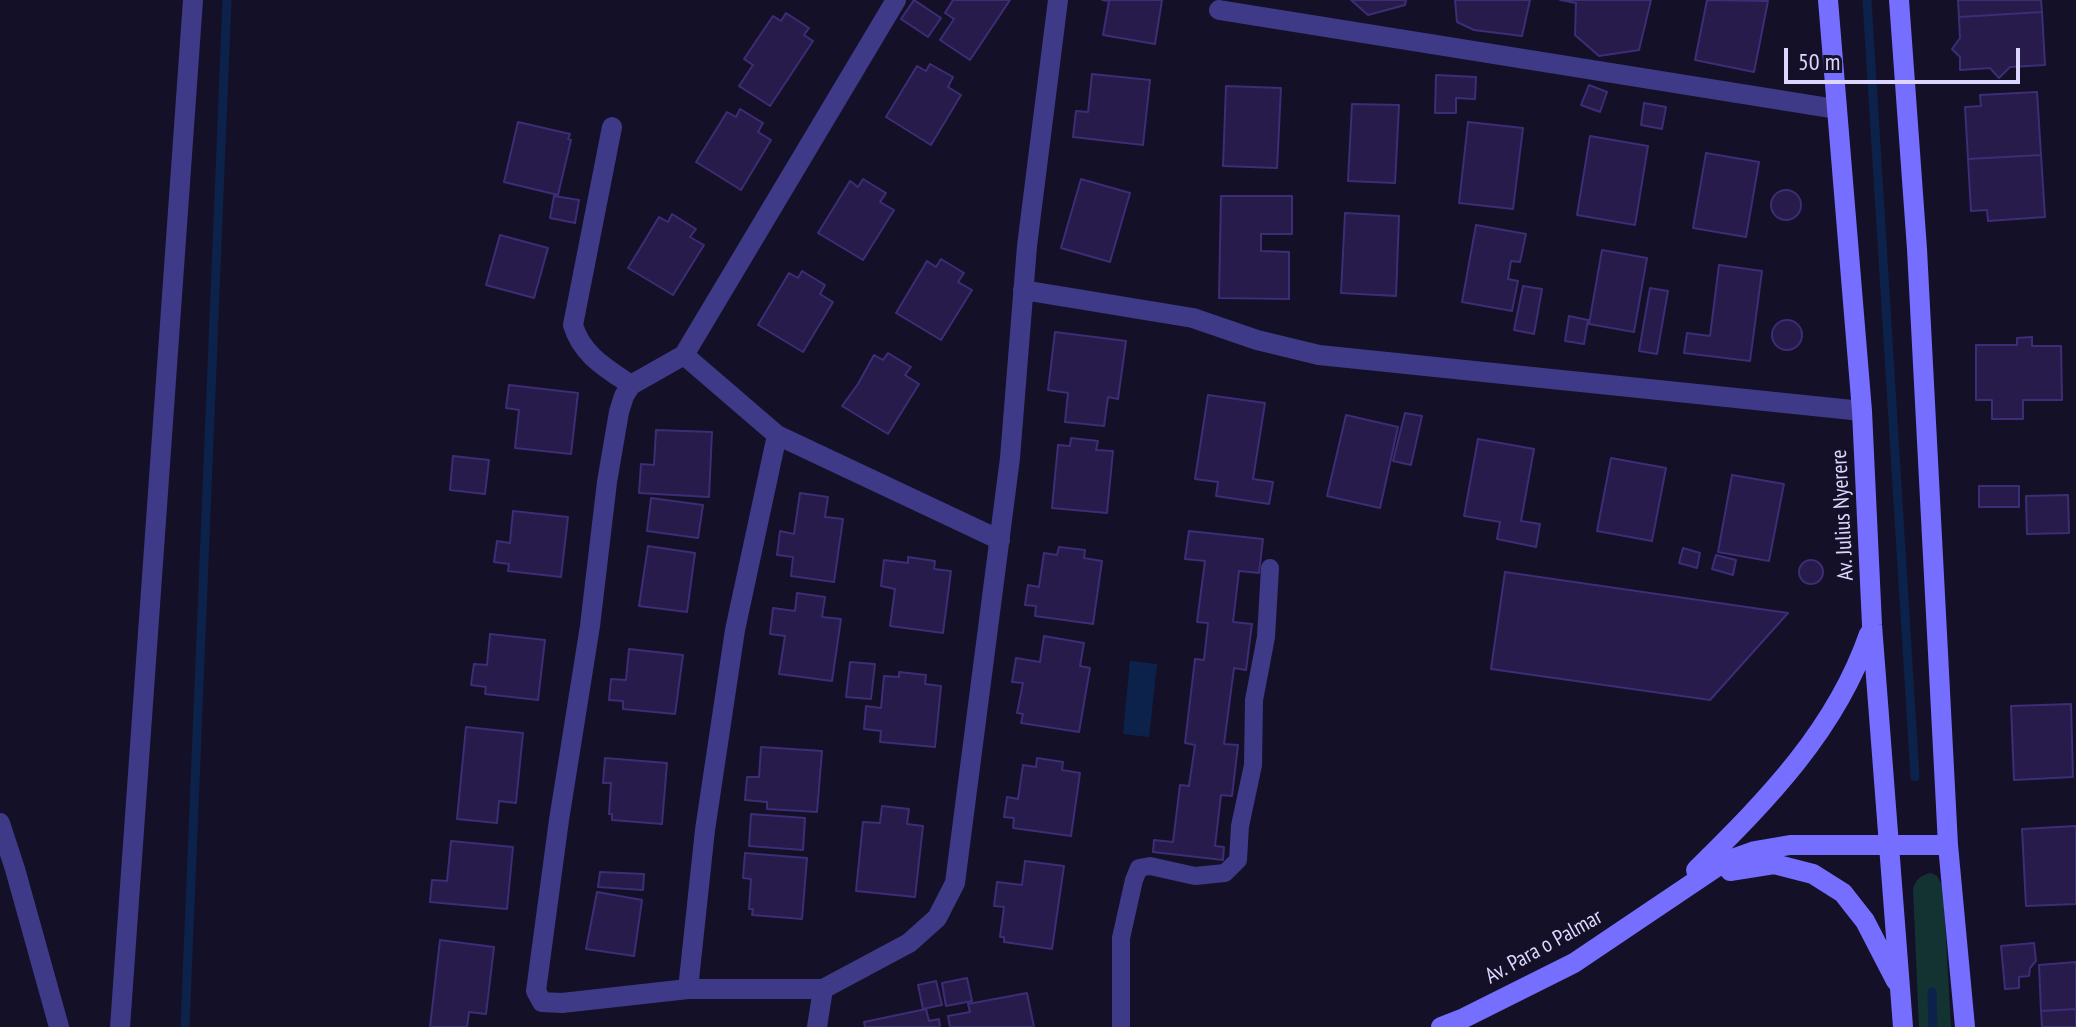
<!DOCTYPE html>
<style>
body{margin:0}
#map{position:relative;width:2076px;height:1027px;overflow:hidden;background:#141028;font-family:"PT Sans Narrow",sans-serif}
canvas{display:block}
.scale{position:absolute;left:1784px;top:48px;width:236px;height:36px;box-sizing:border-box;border:4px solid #ddd7ff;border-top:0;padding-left:10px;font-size:24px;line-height:28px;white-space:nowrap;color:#ddd7ff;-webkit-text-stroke:6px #141028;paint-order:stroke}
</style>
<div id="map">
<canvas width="2076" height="1027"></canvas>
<div class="scale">50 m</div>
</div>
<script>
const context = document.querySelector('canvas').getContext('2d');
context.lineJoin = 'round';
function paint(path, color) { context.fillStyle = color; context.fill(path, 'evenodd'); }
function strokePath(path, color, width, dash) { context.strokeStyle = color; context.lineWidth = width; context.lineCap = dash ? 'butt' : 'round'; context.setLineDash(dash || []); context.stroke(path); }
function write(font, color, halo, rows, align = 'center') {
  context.font = font + ' "PT Sans Narrow",sans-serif'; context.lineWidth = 6; context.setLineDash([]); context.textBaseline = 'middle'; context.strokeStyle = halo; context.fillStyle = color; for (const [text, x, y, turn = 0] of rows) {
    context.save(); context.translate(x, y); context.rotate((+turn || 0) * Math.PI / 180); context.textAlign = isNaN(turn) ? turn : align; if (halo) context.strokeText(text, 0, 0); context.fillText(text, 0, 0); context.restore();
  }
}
paint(new Path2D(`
 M1931 873 1937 876 1943 887 1951 1027H1919L1913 889C1916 879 1921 875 1931 873Z`), '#123332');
paint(new Path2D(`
 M1130 661 1157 664 1149 737 1123 734Z`), '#0c224b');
strokePath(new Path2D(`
 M1867 0 1915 777
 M1932 992 1933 1027
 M185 1027 227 0`), '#0c224b', 9);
const building = new Path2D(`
 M914 0 941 18 928 37 901 19Z
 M953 0H1010L970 60 940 40 954 19 945 13Z
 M1102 0H1162L1155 44 1103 35 1109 1Z
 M1351 0H1406L1405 5 1368 15Z
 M1455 0H1530L1522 36 1474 30 1457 22Z
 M1560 0H1651L1639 50 1599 56 1575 35 1576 3Z
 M1707 0 1768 1 1754 72 1695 60Z
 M1958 0H2041L2042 12 1959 17Z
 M2042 12 2045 65 2010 67 1999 78 1990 68 1960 70V57L1952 49 1960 38 1959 17Z
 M786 13 809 28 804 35 813 41 770 106 739 86 753 65 744 59 773 16 781 21Z
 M930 64 953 77 948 87 961 95 931 145 886 117 917 66 926 71Z
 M1092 74 1150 80 1143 145 1073 137 1076 111 1088 112Z
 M1436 75 1476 77 1475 99 1456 98V113H1435Z
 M1589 85 1607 92 1600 112 1581 105Z
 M1226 86 1281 88 1277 168 1223 166Z
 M2037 92 2041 155 1968 159 1965 107 1981 106 1980 95Z
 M1644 103 1666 107 1662 129 1641 125Z
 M1352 104 1399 105 1395 183 1348 181Z
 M740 109 763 123 758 132 771 140 741 190 696 162 727 112 736 117Z
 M518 122 570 134 568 139 571 140 558 195 504 182Z
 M1468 122 1523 128 1513 209 1459 203Z
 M1590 136 1648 146 1635 225 1577 215Z
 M1706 153 1759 162 1746 237 1693 228Z
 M2041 155 2045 217 1988 221 1987 210 1971 211 1968 159Z
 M863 179 886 193 880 202 894 210 863 260 818 233 850 181 858 187Z
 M1081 179 1130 193 1110 262 1061 248Z
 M1771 205a15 15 0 1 1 30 0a15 15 0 1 1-30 0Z
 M554 196 579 200 575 223 550 218Z
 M1221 196H1292V234H1261V251L1289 252V299L1219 298Z
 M1345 213 1399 216 1396 296 1341 293Z
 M672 214 696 229 690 237 704 245 673 295 628 268 659 217 668 222Z
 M1476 225 1526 234 1520 262 1511 261 1508 279 1518 281 1512 311 1462 302Z
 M500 235 548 248 534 298 486 285Z
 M1602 250 1647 258 1634 332 1589 324Z
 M941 259 964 273 958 282 972 290 941 340 896 313 927 261 936 267Z
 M1719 265 1762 271 1750 361 1684 353 1687 333 1710 336Z
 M802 271 825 285 820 294 833 302 803 352 758 325 789 273 798 278Z
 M1523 286 1542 289 1534 334 1514 330Z
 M1650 288 1668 291 1657 354 1639 351Z
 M1569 316 1588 320 1584 344 1565 341Z
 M1772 335a15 15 0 1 1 30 0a15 15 0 1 1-30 0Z
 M1055 332 1126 341 1118 399 1108 397 1104 426 1065 422 1068 393 1048 390Z
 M2032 337V346H2061L2062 400H2023V419H1992V400H1976V345H2017V338Z
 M888 353 911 367 905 375 919 384 888 434 842 406 858 384 874 355 883 360Z
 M509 385 578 393 571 454 515 448 519 410 506 408Z
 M1208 395 1265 403 1253 479 1273 482 1269 504 1216 496 1218 482 1195 479Z
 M1405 413 1422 416 1411 465 1393 461Z
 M1346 415 1398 427 1380 508 1327 496Z
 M656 430 712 432 709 497 639 493 641 464 654 465Z
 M1071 438 1098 441 1096 450 1113 451 1107 513 1052 508 1058 445 1070 446Z
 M1478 439 1534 449 1521 521 1540 524 1536 547 1497 539 1500 522 1464 516Z
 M453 456 489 460 485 494 450 490Z
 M1611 458 1666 468 1652 541 1597 531Z
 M1732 475 1784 484 1769 561 1718 552Z
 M1979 486H2019V507H1979Z
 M800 493 828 497 825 517 843 519 834 582 791 576 793 557 777 555 780 531 794 534Z
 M2068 495 2069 533 2027 534 2026 496Z
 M651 498 703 505 698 538 647 531Z
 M513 511 568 517 561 577 508 571 509 564 494 562 497 541 510 543Z
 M1189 531 1263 539 1259 573 1239 571 1233 622 1252 624 1246 670 1234 668 1224 744 1238 745 1232 796 1221 795 1215 846 1224 847 1223 860 1153 852 1154 840 1173 842 1180 785 1189 786 1195 745 1185 743 1195 659 1204 660 1208 623 1197 622 1205 561 1185 559Z
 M648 546 695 553 687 612 639 606Z
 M1059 547 1085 550 1084 558 1102 561 1093 624 1035 616 1036 606 1025 605 1028 585 1039 587 1044 553 1057 555Z
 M1683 548 1700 553 1697 568 1679 563Z
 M1716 555 1736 560 1733 575 1712 569Z
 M908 557 935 561 934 569 951 571 943 633 890 626 895 589 881 586 884 560 908 563Z
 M1799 572a12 12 0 1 1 24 0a12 12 0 1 1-24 0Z
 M1505 572 1788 613 1710 700 1491 669Z
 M797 593 825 597 822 617 841 619 832 681 779 674 785 636 770 634 773 608 795 611Z
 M490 634 545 640 538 700 485 694 486 687 471 685 474 664 487 665Z
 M1044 636 1084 643 1080 666 1090 668 1079 732 1021 723 1023 714 1017 713 1023 683 1012 682 1016 658 1040 662Z
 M629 649 683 655 675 714 623 709V701L609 700 611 679 626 680Z
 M850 662 875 664 871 699 846 697Z
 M899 672 926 675 925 684 941 686 935 747 880 742 881 731 864 729 866 706 881 708 884 676 899 677Z
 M2071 704 2073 777 2014 780 2011 706Z
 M466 727 523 733 516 803 499 801 497 823 457 819Z
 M761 747 822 751 817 812 767 809V802L745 800 747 777H759Z
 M605 758 667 763 662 824 612 820V814H609L611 783H603Z
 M1037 758 1063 762 1062 770 1080 773 1071 836 1013 828 1014 818 1004 817 1007 797 1018 799 1023 765 1036 767Z
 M882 806 909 809 907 824 923 826 915 897 856 891 863 822 880 823Z
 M751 814 805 818 803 850 749 846Z
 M2076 826V904L2026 906 2022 829Z
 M451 841 513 847 507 909 430 902 432 880 447 881Z
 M745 853 807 858 802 919 752 915 753 909H749L751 879 743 878Z
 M1025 861 1064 866 1052 949 1004 942V937H1000L1004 907 994 906 997 882 1022 885Z
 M600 872 644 874 643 890 598 887Z
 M597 892 642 900 634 956 586 949Z
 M440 940 494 947 486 1014 469 1012 467 1027H430Z
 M2034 943 2036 961 2030 968 2029 976 2019 977V988L2005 989 2001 946Z
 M2076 962V1009L2041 1011 2039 965Z
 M967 978 972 1001 946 1006 942 983Z
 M936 981 942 1005 923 1009 918 985Z
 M1027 993 1034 1027H950L948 1016 970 1012 968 1004Z
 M926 1009 929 1021 939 1019 940 1027H865L864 1022Z
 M2076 1009V1027H2042L2041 1011Z`);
paint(building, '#261b4a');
strokePath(building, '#3d2d76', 2);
strokePath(new Path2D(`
 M1121 1027V938L1134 880 1139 868 1150 866 1195 876 1225 873 1238 860 1240 826 1253 765 1254 700 1266 637 1270 568`), '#3f3a88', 18);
strokePath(new Path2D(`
 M896 0 684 355 777 435 1000 540
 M1219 10 1836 109
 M612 127 573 325C582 355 606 368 631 385
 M1023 290 1193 318 1257 340 1319 355 1862 411
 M684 355 631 385 624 396 619 412 607 482 590 626 559 820 536 991 542 1002 562 1003 688 989
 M777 435 735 630 705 830 688 989H823
 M0 823 15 869 59 1027
 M120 1027 193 0
 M817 1027 823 989 909 943 937 918 955 883 1010 458 1027 246 1058 0`), '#3f3a88', 20);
strokePath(new Path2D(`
 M1828 0 1862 411 1872 625 1903 1027
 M1899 0 1917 249 1948 845 1965 1027
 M1696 870C1767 800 1836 730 1869 634
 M1730 871 1774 864 1813 874 1843 893 1865 921 1896 981
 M1441 1027 1464 1018 1574 963 1724 862 1755 851 1790 845H1948`), '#756eff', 20);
write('22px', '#ddd7ff', '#141028', [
 ["Av. Julius Nyerere",1843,515,-93],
 ["Av. Para o Palmar",1544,947,-29]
]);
</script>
